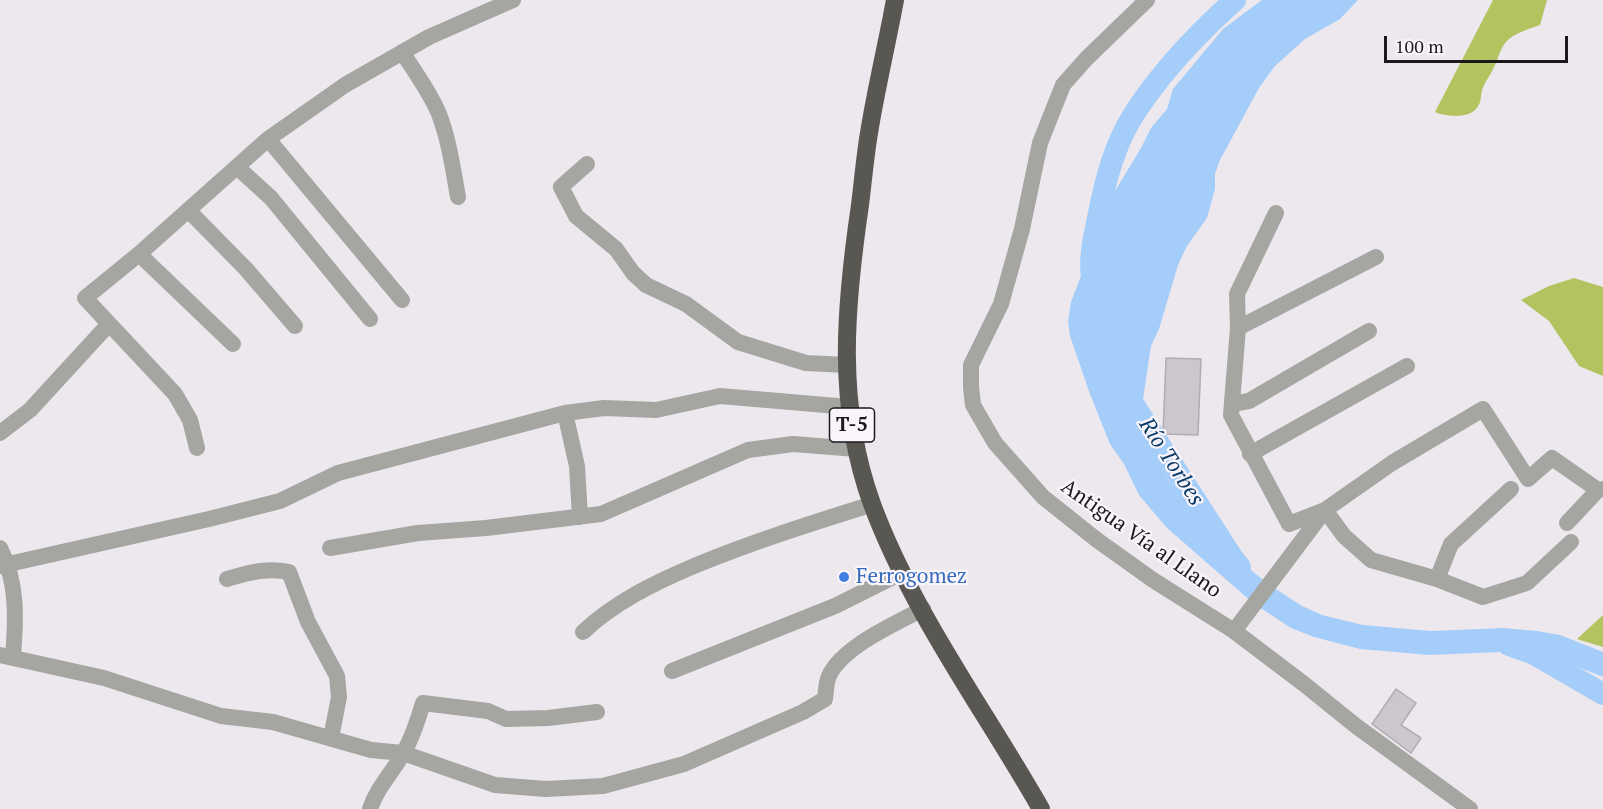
<!DOCTYPE html>
<meta charset="utf-8">
<style>
body{margin:0}
#map{position:relative;width:1603px;height:809px;overflow:hidden;background:#ede8ee;font-family:"PT Serif",serif}
canvas{display:block}
.scale{position:absolute;left:1384px;top:36px;width:184px;height:27px;box-sizing:border-box;border:3px solid #1b191b;border-top:0;padding-left:8px;font-size:18px;line-height:21px;white-space:nowrap;color:#1b191b;-webkit-text-stroke:4px #faf5fb;paint-order:stroke}
</style>
<div id="map">
<canvas width="1603" height="809"></canvas>
<div class="scale">100 m</div>
</div>
<script>
const context = document.querySelector('canvas').getContext('2d');
context.lineJoin = 'round';
function paint(path, color) { context.fillStyle = color; context.fill(path, 'evenodd'); }
function strokePath(path, color, width, dash) { context.strokeStyle = color; context.lineWidth = width; context.lineCap = dash ? 'butt' : 'round'; context.setLineDash(dash || []); context.stroke(path); }
function write(font, color, halo, rows, align = 'center') {
  context.font = font + ' "PT Serif",serif'; context.lineWidth = 4.5; context.setLineDash([]); context.textBaseline = 'middle'; context.strokeStyle = halo; context.fillStyle = color; for (const [text, x, y, turn = 0] of rows) {
    context.save(); context.translate(x, y); context.rotate((+turn || 0) * Math.PI / 180); context.textAlign = isNaN(turn) ? turn : align; if (halo) context.strokeText(text, 0, 0); context.fillText(text, 0, 0); context.restore();
  }
}
paint(new Path2D(`
 M1493 0H1547L1540 25C1529 29 1514 33 1506 42 1500 49 1498 59 1494 67 1491 75 1485 81 1483 88 1480 94 1482 101 1478 106 1472 119 1446 117 1435 112Z
 M1574 278 1603 287V376L1579 366 1549 321 1521 300 1549 286Z
 M1603 615V647L1577 639Z`), '#b2c35f');
paint(new Path2D(`
 M1262 0H1358L1340 19 1305 39 1274 67 1259 88 1220 160 1215 174V189L1207 218 1187 246 1178 265 1159 329 1151 346 1142 406 1153 453 1170 482 1208 530 1240 561 1268 584 1302 606 1322 615 1363 625 1431 631 1503 628 1537 631 1560 635 1603 652V677L1555 658 1533 654 1502 652 1429 655 1360 649 1314 637 1291 628 1253 603 1167 528 1139 495 1124 464 1110 444 1090 394 1070 336 1068 321 1071 302 1090 252 1105 221 1112 196 1141 148 1151 128 1167 109 1173 89 1223 29Z`), '#a5cdfa');
strokePath(new Path2D(`
 M1092 277C1089 257 1094 238 1098 218 1105 182 1114 145 1134 114 1161 72 1197 34 1235 0
 M1130 399 1232 557 1240 567
 M1509 645 1534 654 1603 694`), '#a5cdfa', 22);
const building = new Path2D(`
 M1166 358 1201 359 1198 435 1163 434Z
 M1396 689 1416 703 1401 725 1421 738 1411 753 1372 724Z`);
paint(building, '#ccc7cd');
strokePath(building, '#b1acb2', 1.5);
strokePath(new Path2D(`
 M1147 0 1086 59 1063 85 1040 143 1022 229 1001 304 971 365V387L973 405 995 443 1043 497 1097 540 1153 580 1234 631 1304 684 1356 726 1470 809
 M402 52C415 72 430 92 439 114 449 140 453 169 458 197
 M268 139 402 300
 M587 164 561 187 576 216 616 249 633 273 646 285 686 304 738 342 806 363 846 365
 M237 167 271 198 370 319
 M188 210 246 269 295 326
 M1276 213 1237 294 1238 328 1231 415 1289 524 1325 510 1392 463 1483 409 1528 479 1552 458 1598 490
 M139 254 233 344
 M1238 328 1376 257
 M1232 404 1249 401 1369 331
 M565 413 577 466 580 517
 M0 433 30 410 109 324
 M197 448 190 420 175 394 85 298 139 254 268 139 345 85 429 37 513 0
 M1250 454 1407 366
 M1567 523 1598 490 1603 489
 M0 548C18 583 16 619 13 657
 M330 548 418 533 486 528 601 514 748 450 793 444 857 449
 M0 566 209 519 280 501 338 473 565 413 604 408 656 410 720 396 849 407
 M227 579C248 573 267 567 289 572L308 622 337 676 339 697 331 738
 M1437 579 1451 544 1511 489
 M1234 631 1325 510 1344 536 1371 560 1437 579 1483 597 1527 583 1571 542
 M583 632C615 602 654 583 694 566 752 542 812 523 873 504
 M0 655 104 678 221 716 273 722 371 750 403 753 495 785 546 789 603 786 684 764 803 712 825 699C826 692 826 682 829 676 842 647 896 623 923 609
 M672 671 835 606 903 572
 M370 809C377 787 393 772 404 752 413 736 418 720 423 703L488 711 506 719 548 718 597 712`), '#a5a5a1', 16);
strokePath(new Path2D(`
 M895 0C887 44 876 89 869 133 865 157 863 181 860 205 845 307 836 405 872 504 912 612 984 709 1041 809`), '#595751', 18);
for (const [x, y, r, color] of [
 [844,577,6,"#3f7fe0"]
]) { const dot = new Path2D(); dot.arc(x, y, r, 0, 2 * Math.PI); context.fillStyle = color; context.fill(dot); strokePath(dot, '#faf5fb', 2); }
for (const [x, y, w] of [
 [852,425,45]
]) { const box = new Path2D(); box.roundRect(x - w / 2, y - 17, w, 34, 4.5); context.fillStyle = '#faf5fb'; context.fill(box); strokePath(box, '#1b191b', 1.5); }
write('bold 20px', '#1b191b', null, [
 ["T-5",852,425]
]);
write('21px', '#1b191b', '#faf5fb', [
 ["Antigua Vía al Llano",1141,539,35]
]);
write('21px', '#366cbe', '#faf5fb', [
 ["Ferrogomez",856,577]
], 'left');
write('italic 22px', '#0c3c6a', '#faf5fb', [
 ["Río Torbes",1171,462,57]
]);
</script>
